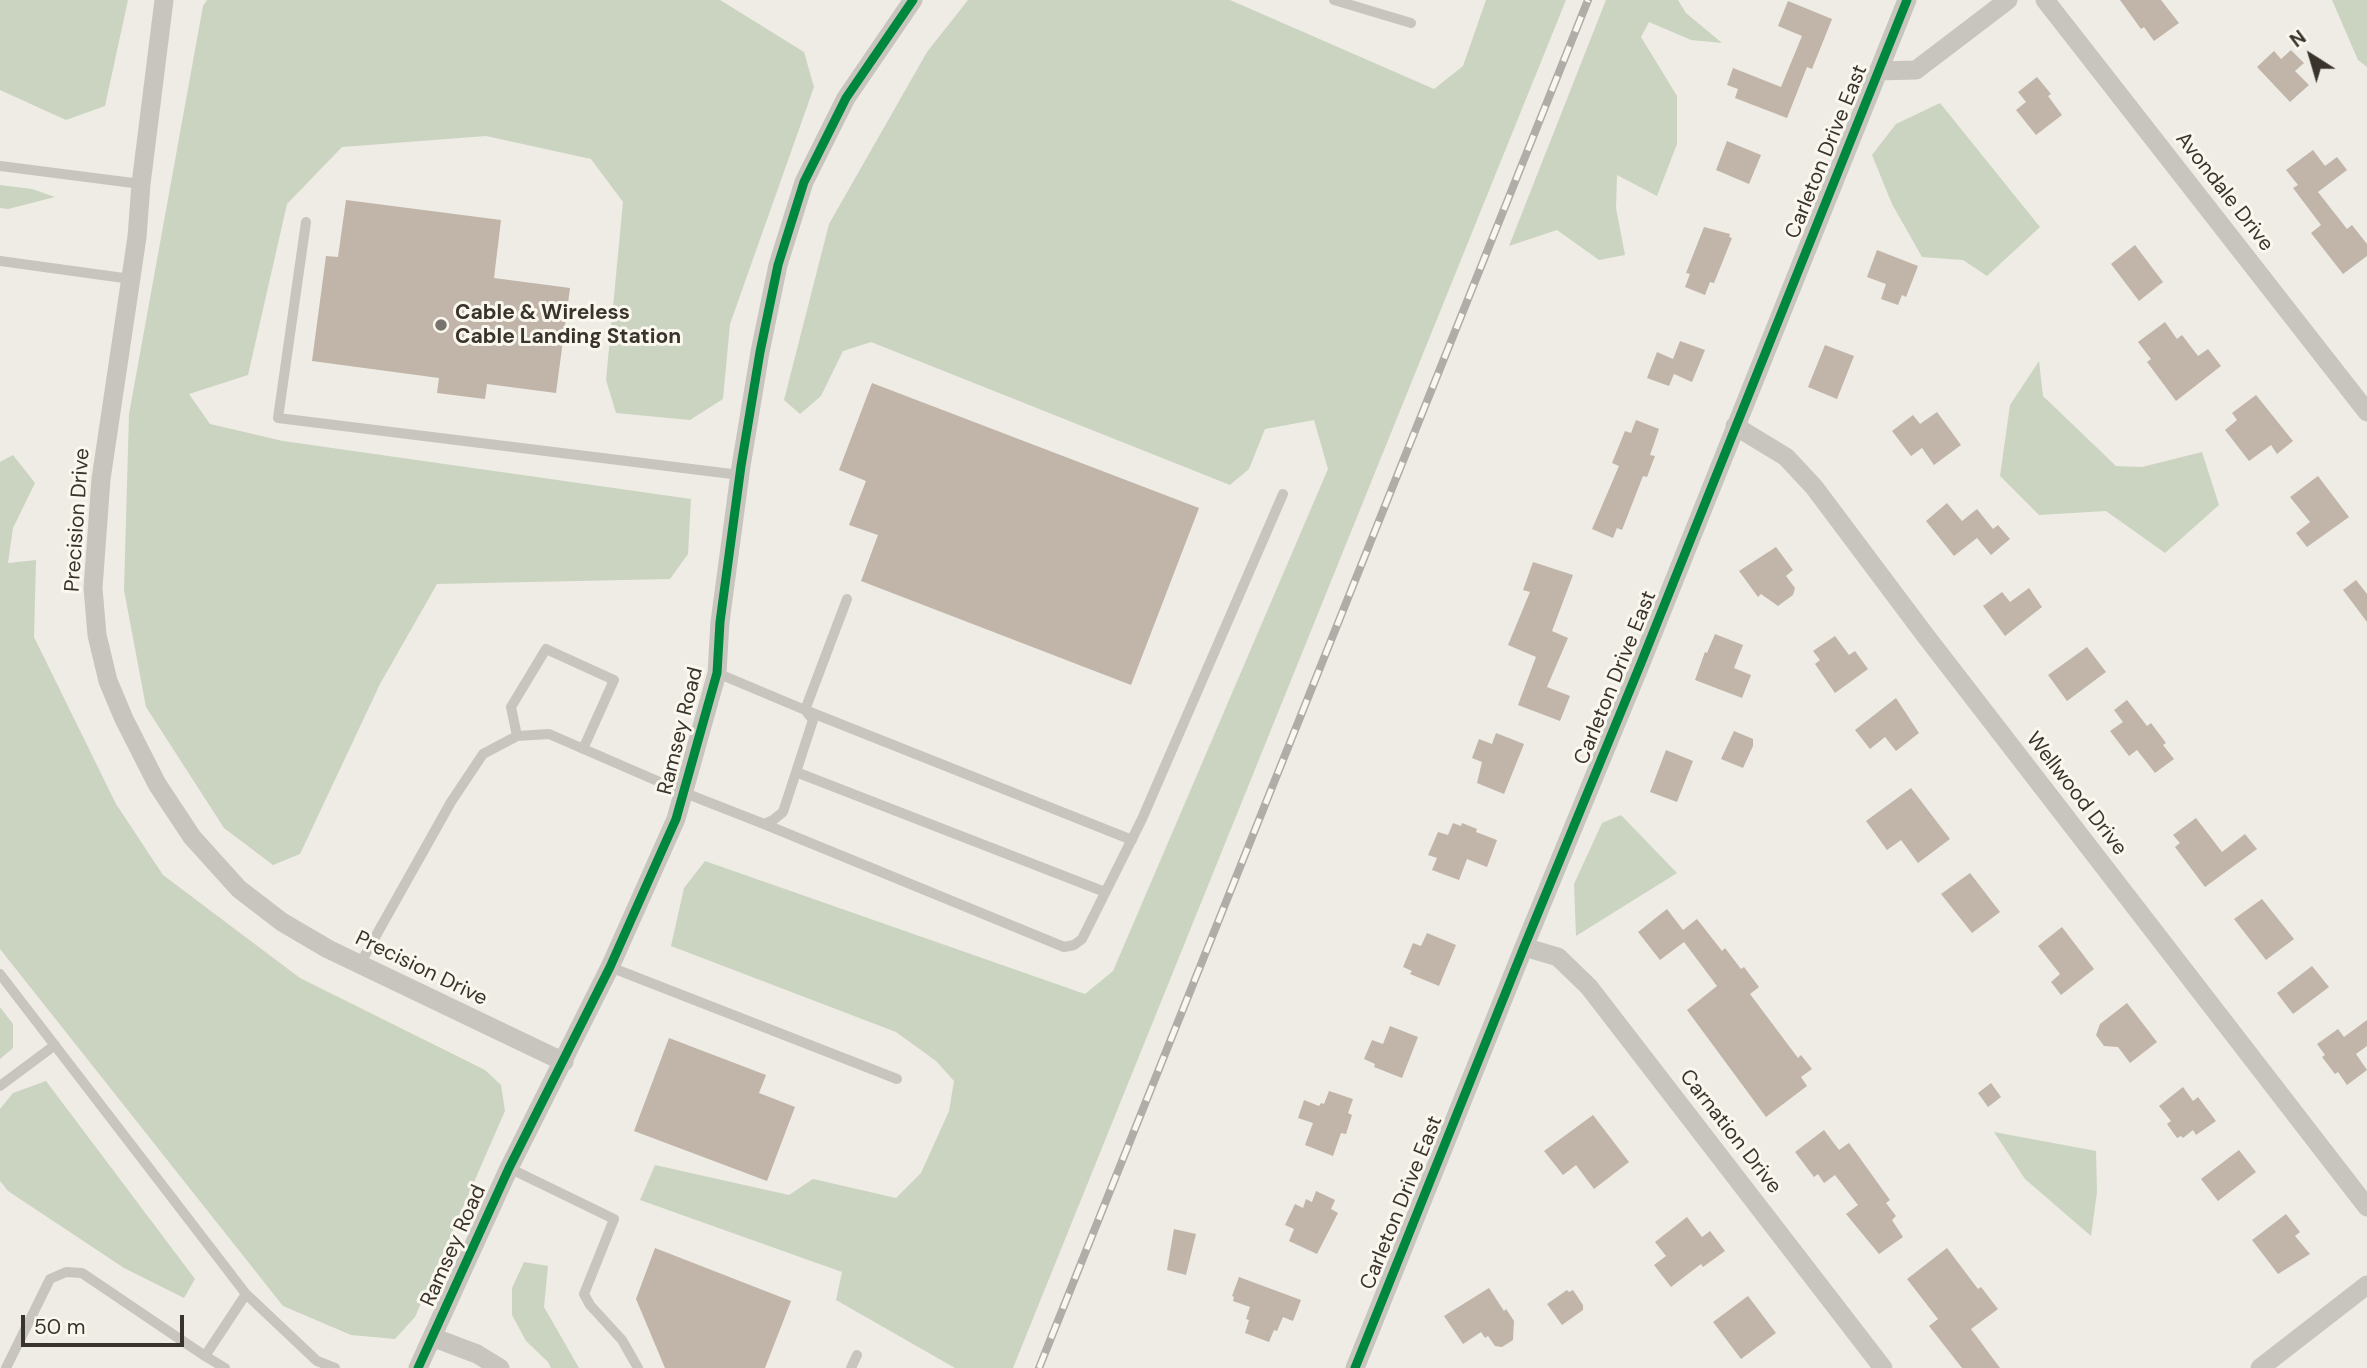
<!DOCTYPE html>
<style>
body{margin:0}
#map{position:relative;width:2367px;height:1368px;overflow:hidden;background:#eeece5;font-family:"DM Sans",sans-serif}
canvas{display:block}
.north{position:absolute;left:2276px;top:21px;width:70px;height:70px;-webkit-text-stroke:5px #faf7ee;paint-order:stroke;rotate:323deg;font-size:19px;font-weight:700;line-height:28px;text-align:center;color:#39332c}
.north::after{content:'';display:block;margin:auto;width:24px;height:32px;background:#39332c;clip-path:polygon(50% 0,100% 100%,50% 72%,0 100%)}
.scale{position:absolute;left:21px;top:1315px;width:163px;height:32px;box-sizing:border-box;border:4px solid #39332c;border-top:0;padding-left:9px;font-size:21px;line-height:24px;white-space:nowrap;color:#39332c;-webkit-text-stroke:5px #faf7ee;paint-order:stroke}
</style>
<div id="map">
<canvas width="2367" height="1368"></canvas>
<div class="north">N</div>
<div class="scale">50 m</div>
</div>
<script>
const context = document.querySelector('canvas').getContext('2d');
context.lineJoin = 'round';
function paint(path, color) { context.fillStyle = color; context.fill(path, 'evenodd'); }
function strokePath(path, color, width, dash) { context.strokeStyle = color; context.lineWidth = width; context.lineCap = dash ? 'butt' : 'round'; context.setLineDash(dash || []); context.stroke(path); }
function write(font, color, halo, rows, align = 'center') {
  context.font = font + ' "DM Sans",sans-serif'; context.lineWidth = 6; context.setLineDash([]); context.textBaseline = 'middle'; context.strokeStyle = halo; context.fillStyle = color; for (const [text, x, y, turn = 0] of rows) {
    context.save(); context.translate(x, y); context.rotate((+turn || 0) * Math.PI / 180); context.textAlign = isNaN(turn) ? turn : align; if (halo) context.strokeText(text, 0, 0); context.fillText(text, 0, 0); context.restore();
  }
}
paint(new Path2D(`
 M0 0H128L105 106 66 120 0 90Z
 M207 0H720L804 52 814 87 730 324 723 399 690 420 616 413 606 380 623 202 591 159 486 136 342 147 287 204 248 375 189 394 210 424 283 441 691 499 688 554 670 579 437 584 380 684 300 854 273 865 224 828 146 707 124 590 129 414 203 6Z
 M968 0H1230L1434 89 1463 66 1486 0H1566L1013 1368H955L836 1300 842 1272 640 1200 655 1165 789 1195 813 1179 896 1198 921 1173 949 1111 954 1081 936 1061 896 1032 671 946 684 888 705 861 1085 994 1113 971 1328 469 1314 420 1265 429 1249 469 1230 485 871 342 843 351 821 396 800 414 784 400 829 224 927 52Z
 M1606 0H1678L1686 13 1722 43 1691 40 1649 22 1641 37 1677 96V144L1657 196 1617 175 1616 208 1625 255 1599 260 1557 230 1509 246Z
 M2332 0H2367V67L2358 60Z
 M1940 103 2040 227 1987 276 1963 260 1922 257 1892 204 1872 155 1896 124Z
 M0 185 32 189 55 197 8 209 0 208Z
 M2039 361 2043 396 2116 466 2142 467 2202 452 2219 505 2165 553 2106 511 2039 515 2000 476 2010 405Z
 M13 455 35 483 13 528 8 563 36 560 34 637 116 804 163 875 300 978 485 1070 501 1085 505 1111 415 1317 395 1339 351 1335 283 1306 0 949V462Z
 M1621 815 1677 873 1576 936 1574 884 1602 823Z
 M0 1007 13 1024V1048L0 1059Z
 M46 1081 195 1279 184 1298 124 1268 8 1191 0 1181V1109L13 1093Z
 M1994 1132 2096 1151 2097 1192 2091 1236 2025 1179Z
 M524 1262 548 1266 544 1307 579 1368H551L548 1362 526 1341 512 1315V1288Z`), '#cbd4c0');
paint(new Path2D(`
 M2120 0H2161L2179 23 2154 41 2144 27 2141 29Z
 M1788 1 1832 19 1812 69 1807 67 1787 118 1735 98 1738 89 1727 85 1733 68 1781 87 1802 36 1778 26Z
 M2291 50 2304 63 2295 71 2309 85 2290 102 2257 67 2274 51 2281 59Z
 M2037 77 2051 94 2048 96 2062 115 2036 135 2016 110 2026 102 2018 92Z
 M1727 141 1761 155 1749 184 1716 170Z
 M2313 150 2325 166 2337 157 2347 170 2318 192 2347 229 2352 225 2367 244V256L2343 274 2311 233 2321 225 2293 188 2298 185 2286 170Z
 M346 200 501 220 494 278 570 288 556 393 487 384 485 399 437 393 439 378 312 361 326 256 338 257Z
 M1704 227 1730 234 1729 237 1732 238 1714 283 1710 282 1705 295 1685 287 1690 274 1686 273Z
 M2135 245 2163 282 2139 301 2111 264Z
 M1877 250 1918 266 1906 297 1902 295 1898 305 1881 299 1886 284 1867 277Z
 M2165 322 2177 339 2182 335 2198 356 2208 349 2221 366 2176 401 2147 362 2151 359 2138 342Z
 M1680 341 1705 350 1692 382 1674 374 1669 386 1647 378 1657 352 1673 359Z
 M1825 345 1854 356 1837 399 1808 387Z
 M872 383 1199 508 1131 685 861 581 878 535 849 525 866 481 839 470Z
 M2256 395 2293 441 2277 454 2271 445 2249 461 2225 430 2237 420 2232 413Z
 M1937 412 1961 445 1934 465 1922 448 1911 456 1892 431 1913 415 1920 424Z
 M1636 420 1659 429 1650 455 1655 456 1647 477 1643 476 1622 530 1617 528 1613 538 1592 529 1619 466 1612 463 1625 431 1631 433Z
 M2318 476 2349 517 2307 547 2296 533 2310 522 2290 497Z
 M1947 503 1962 521 1977 509 1993 529 1998 525 2010 539 1991 555 1977 538 1954 556 1926 521Z
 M1776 547 1793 570 1786 576 1795 588 1793 595 1778 606 1761 594 1758 597 1739 571Z
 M1533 562 1573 575 1552 631 1568 638 1547 687 1570 696 1560 721 1518 705 1536 657 1508 645 1530 592 1523 590Z
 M2356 580 2367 594V622L2343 590Z
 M2029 588 2042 607 2005 636 1983 606 2002 592 2010 602Z
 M1715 634 1743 645 1734 668 1751 675 1742 698 1695 680 1705 652 1707 653Z
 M1835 636 1849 655 1855 651 1868 669 1835 693 1815 664 1820 660 1813 651Z
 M2087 647 2106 672 2067 701 2048 675Z
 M1896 698 1919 733 1896 751 1885 737 1870 749 1855 730Z
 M2127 700 2147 726 2151 723 2166 743 2163 745 2174 759 2155 773 2137 750 2129 756 2110 731 2123 722 2114 710Z
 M1734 731 1753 739V746L1743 768 1721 759Z
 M1496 733 1524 744 1504 794 1477 783 1482 762 1472 758 1479 739 1492 744Z
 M1666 750 1693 761 1677 802 1650 792Z
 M1911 788 1950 839 1918 863 1901 840 1887 850 1866 821Z
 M2196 818 2222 852 2245 834 2257 849 2205 887 2175 847 2180 843 2173 835Z
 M1453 823 1461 826 1462 823 1477 829 1476 832 1497 840 1487 867 1467 859 1459 880 1432 870 1437 858 1428 855 1438 832 1448 835Z
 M1970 873 2000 912 1972 933 1941 894Z
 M2262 899 2294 939 2266 960 2234 919Z
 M1667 909 1683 930 1697 919 1722 951 1725 948 1741 969 1744 967 1759 987 1750 994 1798 1058 1801 1055 1812 1069 1801 1077 1807 1086 1766 1117 1687 1010 1717 986 1684 942 1660 960 1638 932Z
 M2062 927 2094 969 2061 995 2051 982 2060 974 2038 946Z
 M1427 933 1456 945 1439 986 1410 974 1412 971 1403 967 1413 943 1421 946Z
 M2312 966 2329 987 2293 1014 2277 993Z
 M2127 1003 2157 1042 2130 1063 2118 1047 2104 1046 2096 1035 2100 1024Z
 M2367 1020V1046L2356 1054 2367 1070 2347 1085 2338 1072 2335 1074 2322 1057 2325 1055 2317 1044 2338 1029 2344 1037Z
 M1390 1026 1418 1037 1402 1078 1374 1067 1375 1064 1364 1059 1372 1040 1383 1044Z
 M669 1038 766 1075 759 1093 795 1107 767 1181 634 1131Z
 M1991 1083 2001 1097 1988 1107 1978 1093Z
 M2183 1087 2193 1101 2198 1097 2216 1121 2196 1135 2193 1130 2183 1138 2181 1136 2177 1138 2167 1124 2171 1121 2159 1106Z
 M1329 1091 1353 1099 1348 1113 1352 1115 1346 1134 1341 1133 1333 1156 1305 1145 1313 1123 1298 1118 1304 1100 1319 1106 1321 1103 1324 1104Z
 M1593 1115 1629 1162 1594 1189 1576 1165 1563 1175 1544 1151Z
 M1824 1130 1839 1150 1849 1143 1890 1200 1886 1203 1896 1216 1892 1220 1903 1237 1879 1254 1846 1214 1858 1205 1835 1175 1824 1183 1818 1174 1814 1177 1795 1152Z
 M2239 1150 2256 1172 2218 1201 2201 1179Z
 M1316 1191 1335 1200 1331 1209 1338 1213 1317 1254 1289 1241 1294 1229 1285 1225 1295 1204 1303 1208 1306 1199 1312 1202Z
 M2286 1214 2300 1232 2295 1236 2310 1254 2278 1274 2252 1240Z
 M1687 1217 1702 1237 1710 1231 1725 1251 1703 1267 1701 1264 1671 1287 1654 1265 1666 1256 1655 1242Z
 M1174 1229 1196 1234 1186 1275 1167 1270Z
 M655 1248 791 1301 765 1368H665L636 1299Z
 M1947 1248 1978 1289 1981 1287 1998 1309 1971 1329 2000 1368H1962L1929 1326 1938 1319 1907 1279Z
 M1239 1277 1301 1300 1293 1321 1283 1317 1277 1331 1274 1330 1269 1342 1245 1333 1249 1320 1246 1319 1250 1307 1233 1301 1234 1297 1232 1296Z
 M1489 1288 1504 1311 1506 1309 1514 1321 1513 1340 1502 1347 1495 1346 1488 1336 1485 1338 1481 1332 1463 1344 1444 1316Z
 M1567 1290 1569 1292 1573 1290 1583 1305V1310L1562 1325 1547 1304Z
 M1748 1296 1776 1333 1741 1359 1713 1322Z`), '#c0b5a8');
strokePath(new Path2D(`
 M1334 0 1411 23
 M0 166 141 184
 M306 222 278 418 740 475
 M0 261 131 279
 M847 599 805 710 1132 840
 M517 736 511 707 546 649 614 680 583 749
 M796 772 1105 892
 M764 824 1064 947 1074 945 1082 939 1142 819 1283 494
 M360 964 451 802 483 754 517 736 549 734 685 793 764 824 773 820 783 812 813 720 805 710 717 673
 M610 967 897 1079
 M0 974 246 1294 317 1361 335 1368
 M0 1086 55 1045
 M509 1168 614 1219 584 1294 590 1305 622 1340 638 1368
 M205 1356 225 1368
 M6 1368 50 1279 66 1272 82 1273 205 1356 246 1294
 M851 1368 857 1355`), '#c8c5be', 10);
strokePath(new Path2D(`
 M164 0 141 184 137 237 101 479 93 588 97 635 108 681 124 719 157 784 192 837 239 889 282 922 328 949 564 1062
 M2045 0 2367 412
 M1878 71 1916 70 2008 0
 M1735 426 1786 457 1814 487 1925 635 2367 1207
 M1524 947 1558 957 1589 987 1883 1368
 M432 1337 477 1354 500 1368
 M418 1368 509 1168 610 967 676 819 717 673 720 622 741 466 760 352 778 265 804 182 846 98 913 0
 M1355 1368 1524 947 1641 663 1907 0
 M2260 1368 2367 1285`), '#c8c5be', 19);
const rail = new Path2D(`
 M1039 1368 1588 0`);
strokePath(rail, '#b0ada8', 8);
strokePath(rail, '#faf7ee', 5, [16]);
strokePath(new Path2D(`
 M418 1368 509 1168 610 967 676 819 717 673 720 622 741 466 760 352 778 265 804 182 846 98 913 0
 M1355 1368 1524 947 1641 663 1907 0`), '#00873e', 9);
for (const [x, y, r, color] of [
 [441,325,7,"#78746d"]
]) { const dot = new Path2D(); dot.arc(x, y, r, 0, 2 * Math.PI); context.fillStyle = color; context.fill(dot); strokePath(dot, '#faf7ee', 2.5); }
write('21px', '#39332c', '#faf7ee', [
 ["Carleton Drive East",1827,152,-68],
 ["Avondale Drive",2224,192,52],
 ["Precision Drive",78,520,-86],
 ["Carleton Drive East",1616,678,-68],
 ["Ramsey Road",681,731,-76],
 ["Wellwood Drive",2076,794,52],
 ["Precision Drive",421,969,26],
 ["Carnation Drive",1730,1132,52],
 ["Carleton Drive East",1402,1203,-68],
 ["Ramsey Road",454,1246,-66]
]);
write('bold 21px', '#39332c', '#faf7ee', [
 ["Cable & Wireless",455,313],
 ["Cable Landing Station",455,337]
], 'left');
</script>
